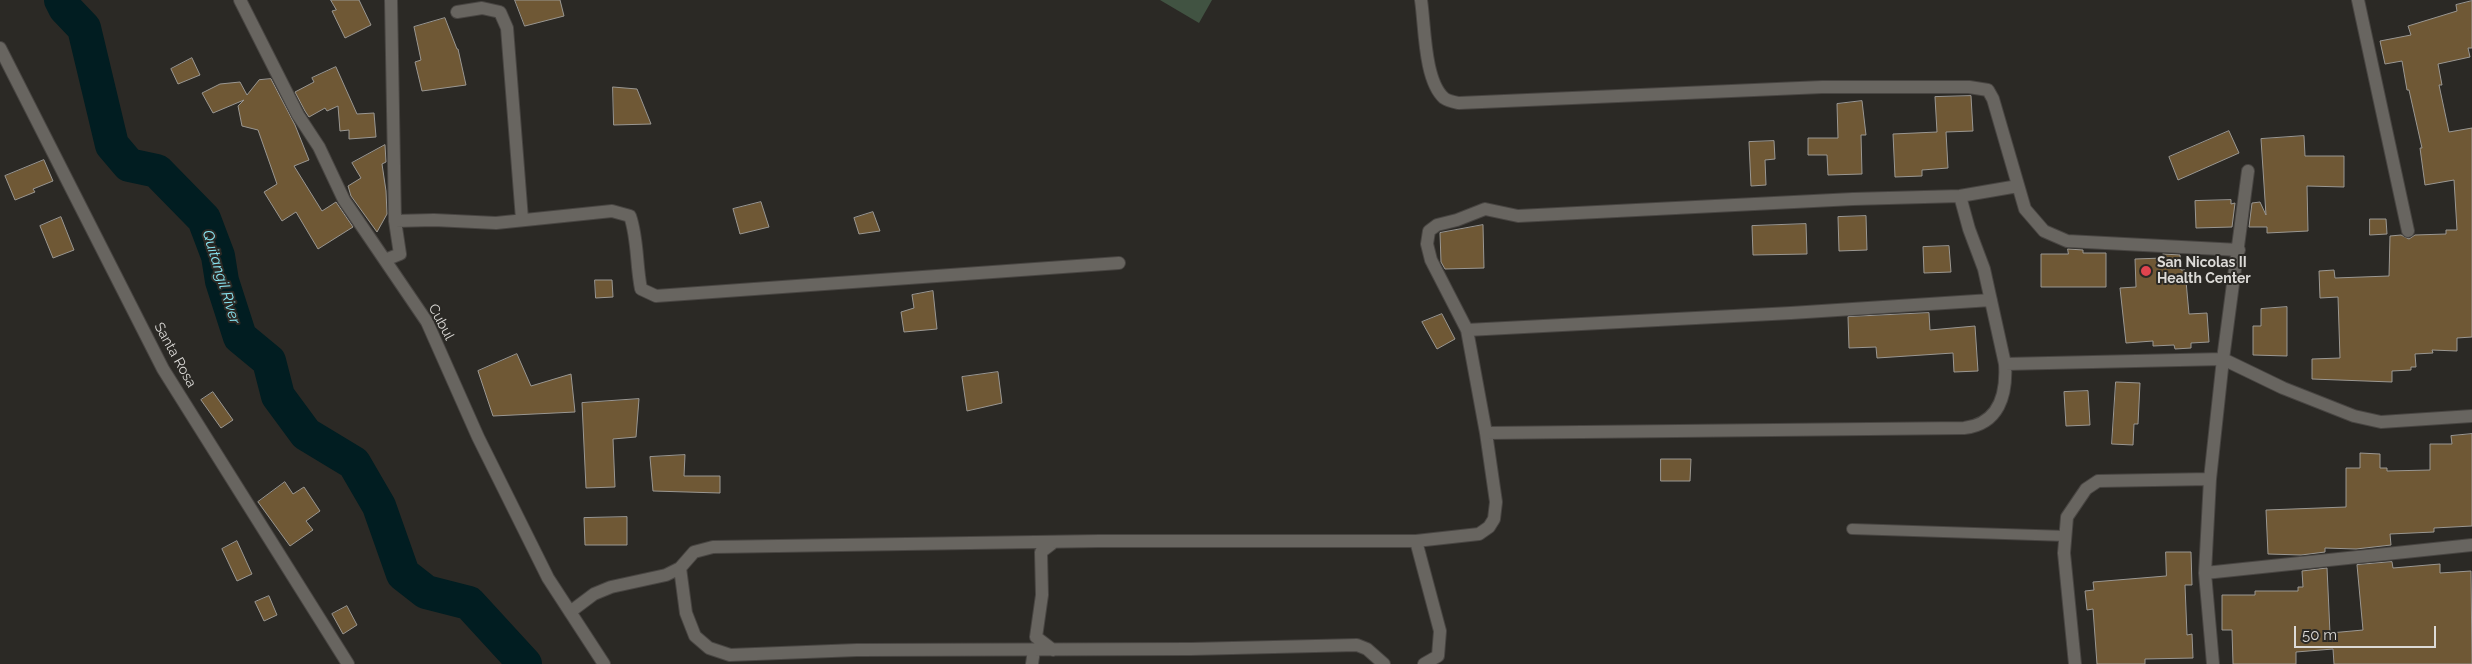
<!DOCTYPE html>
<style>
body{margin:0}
#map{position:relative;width:2472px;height:664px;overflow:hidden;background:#2b2925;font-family:Raleway,sans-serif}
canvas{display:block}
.scale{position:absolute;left:2294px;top:626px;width:142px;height:22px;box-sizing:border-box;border:2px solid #dcdad7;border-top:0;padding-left:6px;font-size:15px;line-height:18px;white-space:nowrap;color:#dcdad7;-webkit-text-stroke:4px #2b2925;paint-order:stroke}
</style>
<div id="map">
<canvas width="2472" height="664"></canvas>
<div class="scale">50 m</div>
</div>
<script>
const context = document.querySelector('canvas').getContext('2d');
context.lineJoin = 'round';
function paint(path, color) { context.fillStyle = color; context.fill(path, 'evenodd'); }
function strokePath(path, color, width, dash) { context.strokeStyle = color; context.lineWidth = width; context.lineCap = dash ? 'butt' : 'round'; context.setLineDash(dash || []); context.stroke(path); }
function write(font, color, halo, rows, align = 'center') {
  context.font = font + ' Raleway,sans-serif'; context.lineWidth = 4; context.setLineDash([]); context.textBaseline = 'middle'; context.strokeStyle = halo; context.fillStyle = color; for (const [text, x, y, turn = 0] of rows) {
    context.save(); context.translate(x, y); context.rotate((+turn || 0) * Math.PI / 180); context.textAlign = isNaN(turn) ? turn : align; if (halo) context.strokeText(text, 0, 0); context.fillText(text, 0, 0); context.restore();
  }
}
paint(new Path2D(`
 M1160 0H1212L1199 23Z`), '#415342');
strokePath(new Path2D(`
 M61 0 65 8 84 28 112 145 129 165 157 171 204 219 218 256 222 281 240 337 269 361 278 396 306 434 354 463 379 506 403 574 426 592 469 603 525 664`), '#011d21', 34);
const building = new Path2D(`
 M331 0H359L371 25 345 38 332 11 336 10Z
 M515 0H560L564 16 525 26Z
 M2472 1V48H2468L2470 57 2438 64 2442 85H2439L2449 132 2472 128V337L2457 338V351L2432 350 2433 353 2415 354 2416 367H2411V370L2392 371V382L2312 379V359L2340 358 2338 297 2320 298 2319 271 2334 270 2335 278 2389 276 2390 236 2401 235 2409 239 2415 235 2446 234V230H2457L2454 180 2425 185 2420 148H2422L2409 90H2407L2402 61 2385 64 2380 41 2411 35 2408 26 2457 11 2456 5Z
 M445 18 457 49H458L466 85 422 91 415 62 421 60 414 27Z
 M192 58 200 75 178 84 171 69Z
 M336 67 357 114 374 113 376 137 349 139V130L340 131 338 106 327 111 325 108 309 117 305 111 295 92 314 82 312 78Z
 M271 79 295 125 309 160 294 166 322 211 336 202 353 227 318 249 296 212 282 221 264 192 277 184 258 130 242 126 238 106 244 100 213 113 202 93 220 84 240 82 247 95 259 80Z
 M613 87 637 89 651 124 614 125Z
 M1971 96 1973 131 1946 132 1948 168 1922 170V176L1895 177 1893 134 1937 132 1935 97Z
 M1862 101 1866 135H1861L1862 174 1828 175 1827 155H1808V138H1838L1837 104Z
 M2229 131 2239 153 2178 180 2169 157Z
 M2304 136 2305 156H2344V187L2307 186 2308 231 2267 233V227H2249L2252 203 2260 202 2266 215 2261 139Z
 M1774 141 1775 159 1765 160 1766 185 1751 186 1749 142Z
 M385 145 386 162 382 164 386 191 387 214 377 232 351 196 348 186 361 178 352 163Z
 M44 160 53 181 33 189 35 192 15 200 5 176Z
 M2231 200V204L2235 203 2232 227 2196 228 2195 201Z
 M761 202 769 227 740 234 733 209Z
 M873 212 880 231 859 234 854 218Z
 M1866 216 1867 250 1839 251 1838 217Z
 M61 217 74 250 53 258 40 226Z
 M2370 219H2386L2387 234 2370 235Z
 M1806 224 1807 254 1753 255 1752 226Z
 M1483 225 1484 268 1445 269 1441 262 1440 233Z
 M1949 246 1951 272 1924 273 1923 247Z
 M2068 249 2083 250V253H2106V287H2041V254H2068Z
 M2163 254 2180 255 2181 270H2185L2189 314 2207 313 2209 342 2191 343V348L2175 349 2174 345 2153 346V341L2126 343 2120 288 2136 287 2135 259 2163 258Z
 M595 280H612L613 297 596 298Z
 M933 291 937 329 904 332 901 312 914 308 912 295Z
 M2287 307V356L2253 355V326H2261V309Z
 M1929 313 1930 330 1975 326 1978 371 1954 372 1953 353 1877 358 1876 347 1849 348 1848 317Z
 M1442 314 1455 339 1437 349 1422 322Z
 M517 354 531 386 571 374 575 412 493 416 478 371Z
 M998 372 1002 403 967 411 962 377Z
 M2116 382 2140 383 2138 424H2134L2133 445 2112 444Z
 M2088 391 2090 425 2066 426 2064 392Z
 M213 392 233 420 221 428 201 400Z
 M639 399 636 437 613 439 615 487 586 488 582 403Z
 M2472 434V526L2434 528V532L2390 534 2391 545 2356 549 2325 548V552L2301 555 2268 554 2266 510 2346 507V468H2360V453L2380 454V468H2387V471L2430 470V444H2452L2451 436Z
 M685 455 684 476H720V493L653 491 650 457Z
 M1661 459H1691L1690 481H1661Z
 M285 482 293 494 304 487 320 511 306 521 313 530 290 546 258 502Z
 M627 517V545H585L584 518Z
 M237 541 252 574 237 581 222 549Z
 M2166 552H2191L2192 585H2185L2187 635 2192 634 2193 658 2145 659V664H2097L2093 609 2087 610 2085 591 2094 590 2093 582 2166 576Z
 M2392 562 2393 568 2440 564V573L2471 571 2472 664H2334L2333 649 2296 652V664H2233L2232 630H2222V595H2255V591H2298V587H2303L2302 571 2327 568 2330 633 2363 630 2357 565Z
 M269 596 277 615 264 621 255 602Z
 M347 606 357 625 343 634 332 614Z`);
paint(building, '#6f5835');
strokePath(building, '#9a9792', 1);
const service = new Path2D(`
 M1852 529 2066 536`);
const minor = new Path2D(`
 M240 0 298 115 319 147 344 200 427 322 478 437 548 578 604 664
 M391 0 395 221
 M1421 0C1425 26 1424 80 1444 98 1448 101 1454 102 1459 103L1822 87H1969L1988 90 1993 99 2025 209 2044 231 2067 241 2239 250
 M2358 0 2408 231
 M457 12 482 8 500 12 507 28 522 219
 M0 48 163 369 348 664
 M2018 186 1960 196 1853 199 1518 216 1485 209 1457 220 1437 225 1429 231 1427 244 1431 260 1467 330 1486 433 1964 428C1999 424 2007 395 2005 364L2223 359 2283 388 2354 416 2381 422 2472 416
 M1960 196 1969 229 1984 269 2005 364
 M385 260 400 254 395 221 434 220 496 223 612 211 630 216C638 239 636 264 641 289L656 296 1119 263
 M1467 330 1791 313 1991 300
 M1416 541 1440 631 1438 656 1424 664
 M680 568 686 613 695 636 709 648 730 655 857 650 1191 649 1357 645 1367 649 1384 664
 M2205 573 2472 545
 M570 612 594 594 611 587 666 575 680 568 694 552 713 547 1099 541H1416L1479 534 1489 527 1494 519 1496 502 1486 433
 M1053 650 1036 637 1042 595 1041 552 1054 542
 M1032 664 1034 650
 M2075 664 2064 553 2067 517 2086 489 2098 481 2210 479
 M2213 664 2205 573 2210 479 2223 359 2248 171`);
strokePath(service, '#484542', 12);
strokePath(minor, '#484542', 14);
strokePath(service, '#686560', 10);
strokePath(minor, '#686560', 12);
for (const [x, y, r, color] of [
 [2146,271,6,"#e0444e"]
]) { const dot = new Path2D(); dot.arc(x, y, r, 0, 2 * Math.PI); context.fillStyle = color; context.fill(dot); strokePath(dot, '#2b2925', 2); }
write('bold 14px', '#dcdad7', '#2b2925', [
 ["San Nicolas II",2157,263],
 ["Health Center",2157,279]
], 'left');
write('14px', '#dcdad7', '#2b2925', [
 ["Cubul",441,322,62],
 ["Santa Rosa",175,355,61]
]);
write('italic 15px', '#89e4f1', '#2b2925', [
 ["Quitangil River",221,277,73]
]);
</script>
